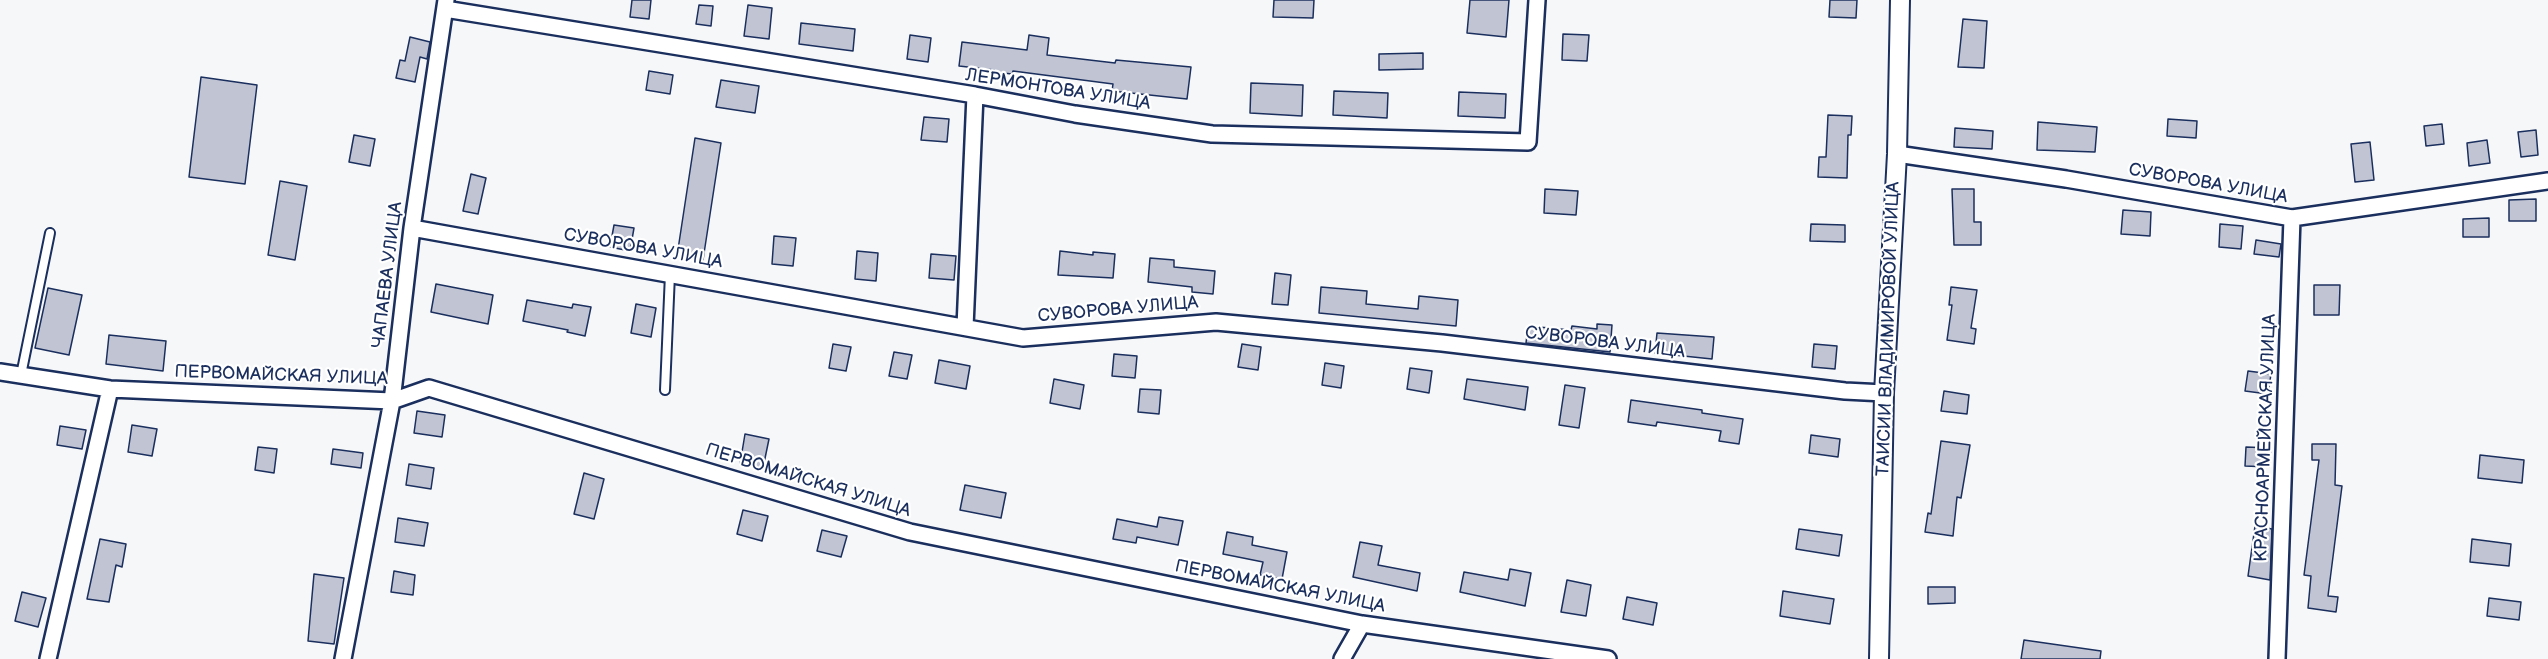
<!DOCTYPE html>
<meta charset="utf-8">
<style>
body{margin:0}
canvas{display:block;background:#f6f7f9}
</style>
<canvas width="2548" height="659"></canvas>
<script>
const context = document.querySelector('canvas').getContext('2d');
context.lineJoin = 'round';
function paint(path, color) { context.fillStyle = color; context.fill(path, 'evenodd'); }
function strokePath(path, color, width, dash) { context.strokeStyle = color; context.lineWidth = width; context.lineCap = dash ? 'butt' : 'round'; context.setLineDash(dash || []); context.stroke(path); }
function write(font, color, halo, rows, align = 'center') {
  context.font = font + ' "Balsamiq Sans",sans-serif'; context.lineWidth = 4.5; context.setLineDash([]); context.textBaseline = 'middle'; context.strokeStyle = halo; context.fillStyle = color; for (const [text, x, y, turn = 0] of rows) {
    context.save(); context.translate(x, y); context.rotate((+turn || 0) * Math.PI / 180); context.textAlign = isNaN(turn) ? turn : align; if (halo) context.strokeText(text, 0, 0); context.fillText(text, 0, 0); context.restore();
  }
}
const building = new Path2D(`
 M632 0H651L649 19 630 17Z
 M1274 0H1314L1313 18 1273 17Z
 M1470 0H1509L1506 37 1467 33Z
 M1830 0H1857L1856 18 1829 17Z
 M699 5 713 6 711 26 696 24Z
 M748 5 772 8 769 39 744 36Z
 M1963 19 1987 21 1984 68 1958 67Z
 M801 23 855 29 853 51 799 44Z
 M1563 34 1589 35 1587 61 1562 60Z
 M910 35 931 38 928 62 907 59Z
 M1029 35 1049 38 1047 55 1115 63 1116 60 1191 67 1187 99 1112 91 1113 84 1067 78 1013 71 1012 74 994 72V70L959 66 962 42 1027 50Z
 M410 37 430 42 427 59 420 57 415 82 396 78 400 60 405 61Z
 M1423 53V69L1379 70V54Z
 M649 71 673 75 670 94 646 90Z
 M201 77 257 85 245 184 189 177Z
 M721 80 759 86 755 113 716 107Z
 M1251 83 1303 85 1302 116 1250 113Z
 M1334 91 1388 93 1387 118 1333 115Z
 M1459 92 1506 94 1505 118 1458 116Z
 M1828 115 1852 116 1851 135H1848L1847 178 1818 177 1819 157H1826Z
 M924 117 949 119 947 142 921 140Z
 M2168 119 2197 121 2196 138 2167 136Z
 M2038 122 2097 127 2095 152 2037 150Z
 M2442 124 2444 144 2426 146 2424 126Z
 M1955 128 1993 131 1992 149 1954 147Z
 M2536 130 2538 155 2521 157 2518 132Z
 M354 135 375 139 370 166 349 162Z
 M695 138 721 143 703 260 677 256Z
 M2487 140 2490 163 2469 166 2467 143Z
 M2370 142 2374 180 2355 182 2351 144Z
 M471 174 486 178 478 214 463 211Z
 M280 181 307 186 295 260 268 255Z
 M1545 189 1578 191 1576 215 1544 213Z
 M1952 189H1974V222H1981V245H1954Z
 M2536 199V221H2509V200Z
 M2123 210 2151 212 2150 236 2121 234Z
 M2489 218V237H2463V219Z
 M1811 224 1845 225V242L1810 241Z
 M2220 224 2243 226 2241 249 2219 247Z
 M614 225 634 228 630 251 610 247Z
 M774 236 796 238 793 266 772 264Z
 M2256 240 2281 244 2279 257 2254 254Z
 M857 251 878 253 876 281 855 279Z
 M1060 251 1093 255V252L1115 254 1113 278 1058 275Z
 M931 254 956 256 954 280 929 278Z
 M1150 258 1174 260V267L1215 271 1213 294 1192 292V287L1148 282Z
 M1275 273 1291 275 1288 305 1272 304Z
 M436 284 493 295 488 324 431 312Z
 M2314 285H2340L2339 315H2314Z
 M1321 287 1367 291 1366 304 1418 309 1419 296 1458 300 1456 326 1319 313Z
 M1951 287 1977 290 1971 328 1976 329 1974 344 1947 340 1952 305H1949Z
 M48 288 82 295 69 355 35 348Z
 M527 300 572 308 573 304 591 307 585 336 567 332 568 330 523 321Z
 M636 304 656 308 651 337 631 333Z
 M1597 324 1612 325 1610 352 1526 343 1528 326 1571 330 1572 326 1597 329Z
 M1657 333 1714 337 1712 359 1655 353Z
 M109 335 166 341 163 371 106 364Z
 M833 344 851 347 846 371 829 368Z
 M1242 344 1261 347 1258 370 1238 367Z
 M1814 344 1837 346 1835 369 1812 367Z
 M894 352 912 355 907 379 889 376Z
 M1114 354 1137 356 1135 378 1112 376Z
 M939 360 970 366 966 389 935 383Z
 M1325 363 1344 366 1341 388 1322 385Z
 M1410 368 1432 371 1429 393 1407 389Z
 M2248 371 2271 374 2268 394 2245 391Z
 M1054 379 1084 385 1080 409 1050 403Z
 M1467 379 1528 387 1525 410 1464 399Z
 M1565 385 1585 388 1579 428 1559 425Z
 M1140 389 1161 390 1159 414 1138 412Z
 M1944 391 1969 395 1967 414 1941 411Z
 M1631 400 1702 410V413L1743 419 1739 444 1719 441 1721 431 1657 422 1656 426 1628 422Z
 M417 411 445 415 442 437 414 433Z
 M132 425 157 429 152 456 128 452Z
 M60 426 86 430 82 449 57 445Z
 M745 434 769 439 763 468 740 464Z
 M1811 435 1840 439 1838 457 1809 453Z
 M1941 441 1970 445 1961 498 1957 497 1953 536 1925 532 1928 513 1931 514Z
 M2312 444H2336L2335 485 2342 486 2328 596 2338 597 2336 612 2308 608 2311 576 2304 575 2319 460H2312Z
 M258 447 277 449 274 473 255 470Z
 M2246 447 2271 448 2269 467 2245 466Z
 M333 449 363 453 361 468 331 464Z
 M2480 455 2524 460 2522 483 2478 478Z
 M409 464 434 468 431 489 406 485Z
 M584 473 604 479 594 519 574 514Z
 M965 485 1006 493 1001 518 960 510Z
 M743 510 768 516 762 541 737 534Z
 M1159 517 1183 521 1178 545 1137 537 1136 543 1113 539 1117 519 1157 527Z
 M398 518 428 523 424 546 395 542Z
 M2255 526 2272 529 2270 580 2248 576Z
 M1799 529 1842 535 1839 556 1796 549Z
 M822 530 847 536 841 557 817 551Z
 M1227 532 1253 537 1252 545 1287 552 1282 579 1260 575 1263 562 1223 554Z
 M100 539 126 544 122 567 116 565 109 602 87 599Z
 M2472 539 2511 544 2509 566 2470 562Z
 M1360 542 1382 546 1378 565 1420 573 1417 591 1353 577Z
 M1510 569 1531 573 1525 606 1460 592 1464 572 1508 580Z
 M394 571 415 575 413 595 391 592Z
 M314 574 344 578 334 644 308 641Z
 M1567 580 1591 585 1586 616 1561 612Z
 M1928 587H1955V603L1928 604Z
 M1783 591 1834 599 1830 624 1780 616Z
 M22 592 46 598 38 627 15 621Z
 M1627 597 1657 603 1653 625 1623 619Z
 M2489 598 2521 602 2519 620 2487 616Z
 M2024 640 2101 651 2100 659H2021Z`);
paint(building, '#c0c4d3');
strokePath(building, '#1b2f5e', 1.5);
const service = new Path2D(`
 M21 375 50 233
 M665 390 670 274`);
const minor = new Path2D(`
 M445 9 975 95 1075 114 1212 134 1528 142 1537 0
 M1897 154 2066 179 2292 218 2548 181
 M412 228 1023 338 1216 322 1442 343 1845 391 1884 393
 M965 327 975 95
 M0 372 110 389 392 401 429 388 910 532 1362 624 1608 659
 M48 659 110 389
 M343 659 392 401 412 228 446 0
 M1342 659 1362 624
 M2277 659 2292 218`);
const tertiary = new Path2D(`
 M1879 659 1884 393 1897 154 1900 0`);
strokePath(service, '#1b2f5e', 12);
strokePath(minor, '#1b2f5e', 20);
strokePath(tertiary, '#1b2f5e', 22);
strokePath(service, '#fff', 8);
strokePath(minor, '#fff', 15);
strokePath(tertiary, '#fff', 18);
write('18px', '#1b2f5e', '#fff', [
 ["ЛЕРМОНТОВА УЛИЦА",1058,90,9],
 ["СУВОРОВА УЛИЦА",2208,184,10],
 ["СУВОРОВА УЛИЦА",643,249,10],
 ["ЧАПАЕВА УЛИЦА",388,275,-83],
 ["СУВОРОВА УЛИЦА",1118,310,-5],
 ["ТАИСИИ ВЛАДИМИРОВОЙ УЛИЦА",1889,329,-88],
 ["СУВОРОВА УЛИЦА",1605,343,7],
 ["ПЕРВОМАЙСКАЯ УЛИЦА",281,376,2],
 ["КРАСНОАРМЕЙСКАЯ УЛИЦА",2266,438,-88],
 ["ПЕРВОМАЙСКАЯ УЛИЦА",808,481,17],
 ["ПЕРВОМАЙСКАЯ УЛИЦА",1280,587,11]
]);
</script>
